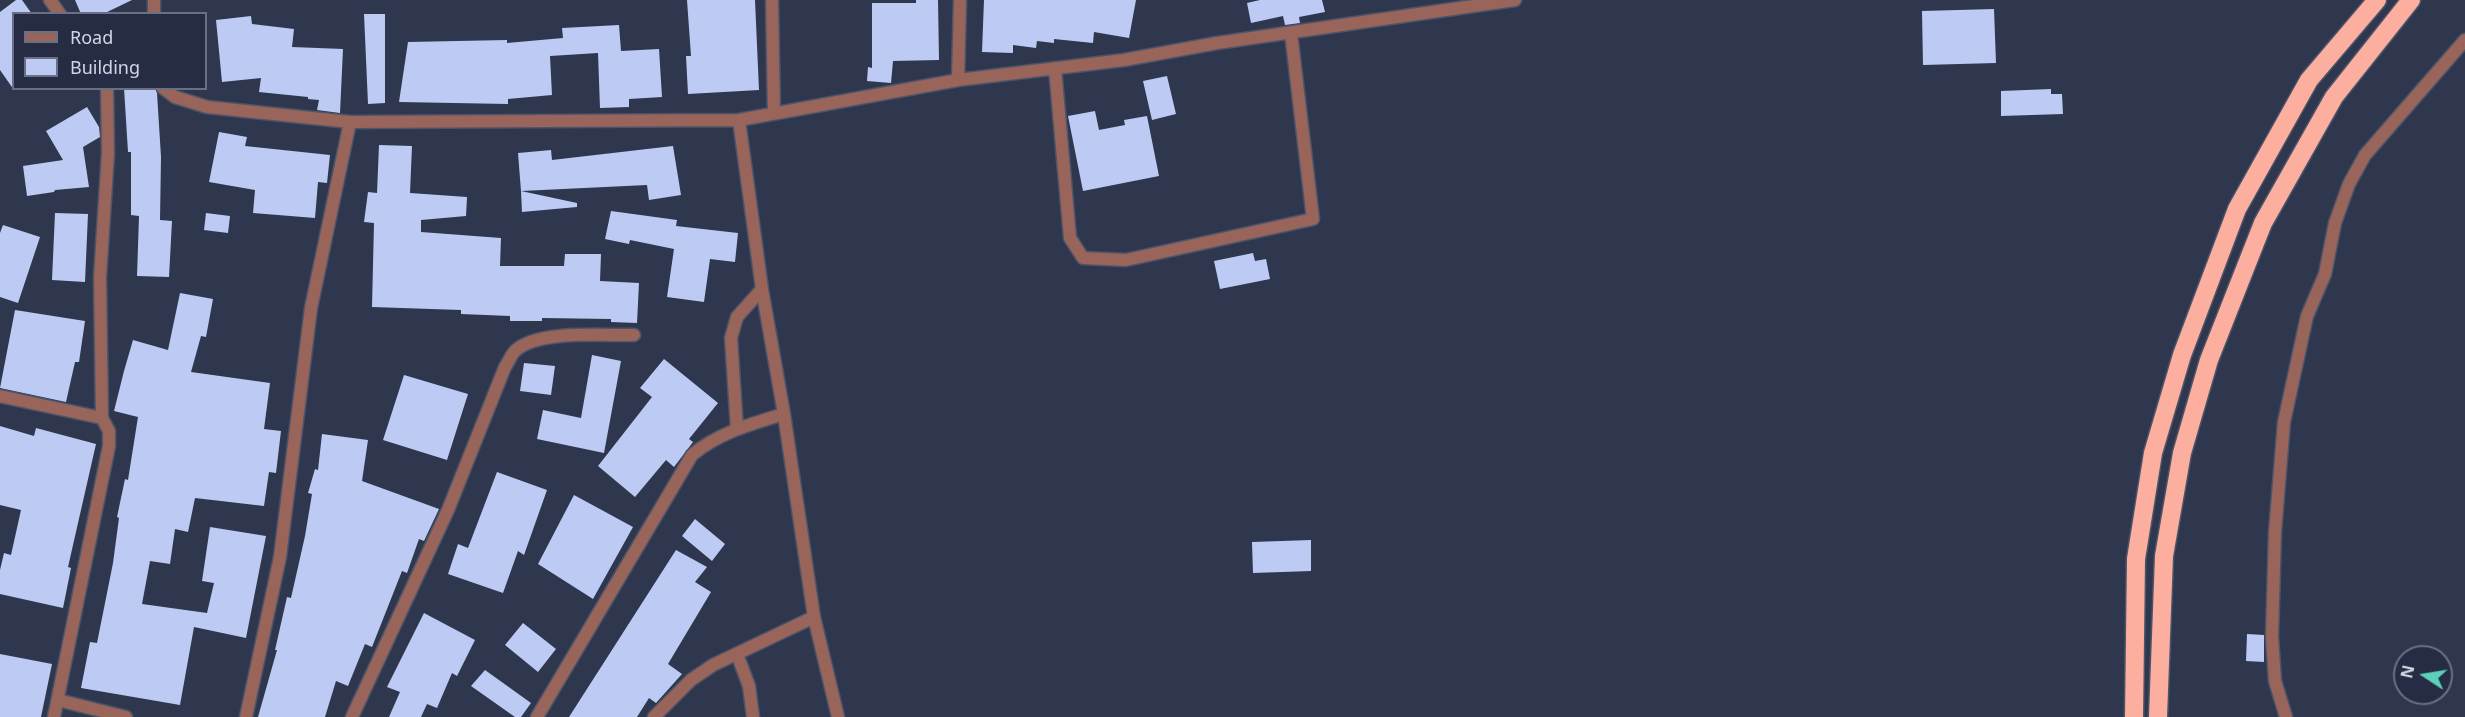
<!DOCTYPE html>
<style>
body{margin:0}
#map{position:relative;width:2465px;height:717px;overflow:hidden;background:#2f374e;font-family:"Noto Sans",sans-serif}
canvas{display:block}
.legend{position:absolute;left:12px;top:12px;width:195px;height:78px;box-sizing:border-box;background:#252c43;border:2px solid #6a7084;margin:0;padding:8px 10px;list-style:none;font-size:18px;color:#d1d6e5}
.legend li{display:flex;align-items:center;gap:12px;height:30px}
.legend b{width:30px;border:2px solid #6a7084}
.north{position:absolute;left:2393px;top:645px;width:60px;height:60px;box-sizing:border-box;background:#252c43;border:2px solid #6a7084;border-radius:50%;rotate:282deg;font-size:16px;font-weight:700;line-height:24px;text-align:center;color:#d1d6e5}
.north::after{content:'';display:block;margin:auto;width:21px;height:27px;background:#5cceba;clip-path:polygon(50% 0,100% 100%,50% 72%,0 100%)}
</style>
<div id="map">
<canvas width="2465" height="717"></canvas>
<ul class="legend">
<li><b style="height:8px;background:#996459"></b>Road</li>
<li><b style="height:16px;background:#bdcbf4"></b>Building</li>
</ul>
<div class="north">N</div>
</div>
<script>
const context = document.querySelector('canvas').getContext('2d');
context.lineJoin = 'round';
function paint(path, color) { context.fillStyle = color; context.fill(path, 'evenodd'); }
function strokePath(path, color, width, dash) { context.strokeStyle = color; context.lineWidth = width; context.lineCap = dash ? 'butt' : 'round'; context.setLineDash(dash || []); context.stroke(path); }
paint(new Path2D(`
 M16 0H22L32 14H14V90L0 70V12Z
 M75 0H132L103 14H81Z
 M687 0H755L759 90 688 94 686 56H691Z
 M916 0H938L939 60 893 61 891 83 867 81 868 67 872 68V3H916Z
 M984 0H1136L1129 38 1094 32 1093 43 1054 39V43L1037 41 1036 48 1013 45V53L982 52Z
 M1260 0H1322L1325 12 1299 17 1300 23 1285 25 1283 16 1251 23 1247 3Z
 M1994 9 1996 63 1923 65 1922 11Z
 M364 14H385V103L368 104Z
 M251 16 252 24 294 29 292 47 343 49 340 113 317 110 319 100 308 99V97L259 92 261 78 222 82 216 20Z
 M619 25 621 51 659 49 662 97 629 99V107L600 108 598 53 550 56 552 95 508 99V104L399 102 408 42 507 40V43L563 38 562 28Z
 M1167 76 1176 114 1152 120 1143 81Z
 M124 88H155L157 93 161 157 160 220 172 221 169 277 137 276 139 216 131 215V152H128Z
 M2051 89V94H2062L2063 114 2001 116V91Z
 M87 107 99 127 100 137 83 147 89 187 55 190 54 192 27 196 23 166 63 160 46 131Z
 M1095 111 1099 130 1125 125 1124 120 1147 116 1159 176 1083 191 1068 116Z
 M219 132 247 137 245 146 330 155 327 183 318 182 315 218 253 213 255 190 209 182Z
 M379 145 412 146 410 193 467 197 466 216 421 220V232L501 238 500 266H564L565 254H601L600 281 639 283 637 323 611 322V319L542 318V321H510V316L461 314V310L372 307 374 223 364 222 368 192 377 193Z
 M673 146 681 195 649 200 647 185 521 191 518 153 551 150 552 160Z
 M521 191 577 203V207L522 212Z
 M611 211 677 220 676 226 738 233 735 262 710 259 704 302 667 297 674 249 630 240 629 244 605 239Z
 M55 213 88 214 85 282 52 280Z
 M206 213 230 216 228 233 204 230Z
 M3 225 40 237 18 303 0 297V233Z
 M1253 253 1255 261 1266 259 1270 279 1220 289 1214 261Z
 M180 293 213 299 206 337 201 336 191 372 270 383 264 429 281 431 276 473 269 472 264 506 195 498 188 532 175 529 170 564 150 561 142 604 207 613 214 583 202 581 210 527 266 536 246 638 194 627 180 705 81 688 90 642 97 643 113 563 119 518 117 517 125 479 128 480 138 417 114 411 124 371 133 340 168 350Z
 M15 310 85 321 79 362H75L66 402 0 388Z
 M592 355 621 361 604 453 537 439 543 410 581 418Z
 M664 359 718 403 689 439 693 442 674 467 666 460 635 497 598 466 652 397 640 388Z
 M524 363 555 366 551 395 520 391Z
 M404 375 468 394 447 460 383 440Z
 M0 426 34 436 36 428 96 444 68 567 71 568 63 608 0 594V570L4 553 11 555 21 510 0 505Z
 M322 434 368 440 362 481 439 509 424 541 419 539 407 573 402 571 372 647 365 644 348 686 336 681 325 717H258L277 650H275L287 597 291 598 305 536 312 494 308 493 315 469 318 470Z
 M497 472 547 490 524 555 518 551 503 593 448 574 458 544 468 548Z
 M574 495 633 527 593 599 538 564Z
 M695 519 725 544 712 561 682 536Z
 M1311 540V571L1253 573 1252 542Z
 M676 550 707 567 695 582 711 592 668 664 682 674 656 703 649 698 637 717H569Z
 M424 613 475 640 457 676 452 673 437 708 427 704 421 717H389L400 692 387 687Z
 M523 623 556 649 538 672 505 645Z
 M2247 634 2264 635V662L2246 661Z
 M0 654 52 664 41 717H0Z
 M485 670 531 703 521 717H515L471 686Z`), '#bdcbf4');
const street = new Path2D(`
 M50 0 60 14
 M154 0V14
 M772 0 774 113
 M1055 68 1070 238 1083 258 1126 260 1313 219 1291 33
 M958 80 960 0
 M163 88 175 97 207 107 350 122 739 120 958 80 1124 60 1217 43 1515 0
 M739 120 762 289 784 414 814 617 838 717
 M0 396 102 418
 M737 429 731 338 737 317 762 289
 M737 654 749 686 753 717
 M58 700 126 717
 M54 717 109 446V431L102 418 100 277 108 153 107 88
 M246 717 280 557 311 308 350 122
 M352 717 448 510 505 367C508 363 511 355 515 351 538 329 604 336 634 335
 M537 717 692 455C718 433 751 424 784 414
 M654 717 691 680 713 665 814 617
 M2286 717 2275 681 2272 637 2275 532 2284 422 2307 316 2325 274 2335 223 2349 184 2365 155 2465 40`);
const highway = new Path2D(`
 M2134 717 2136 559 2153 453 2182 355 2237 209 2309 80 2377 0
 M2158 717 2164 556 2182 453 2209 360 2263 223 2334 97 2411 0`);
strokePath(street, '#4c5469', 15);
strokePath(highway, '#4c5469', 21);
strokePath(street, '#996459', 12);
strokePath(highway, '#fcae9f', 18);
</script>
